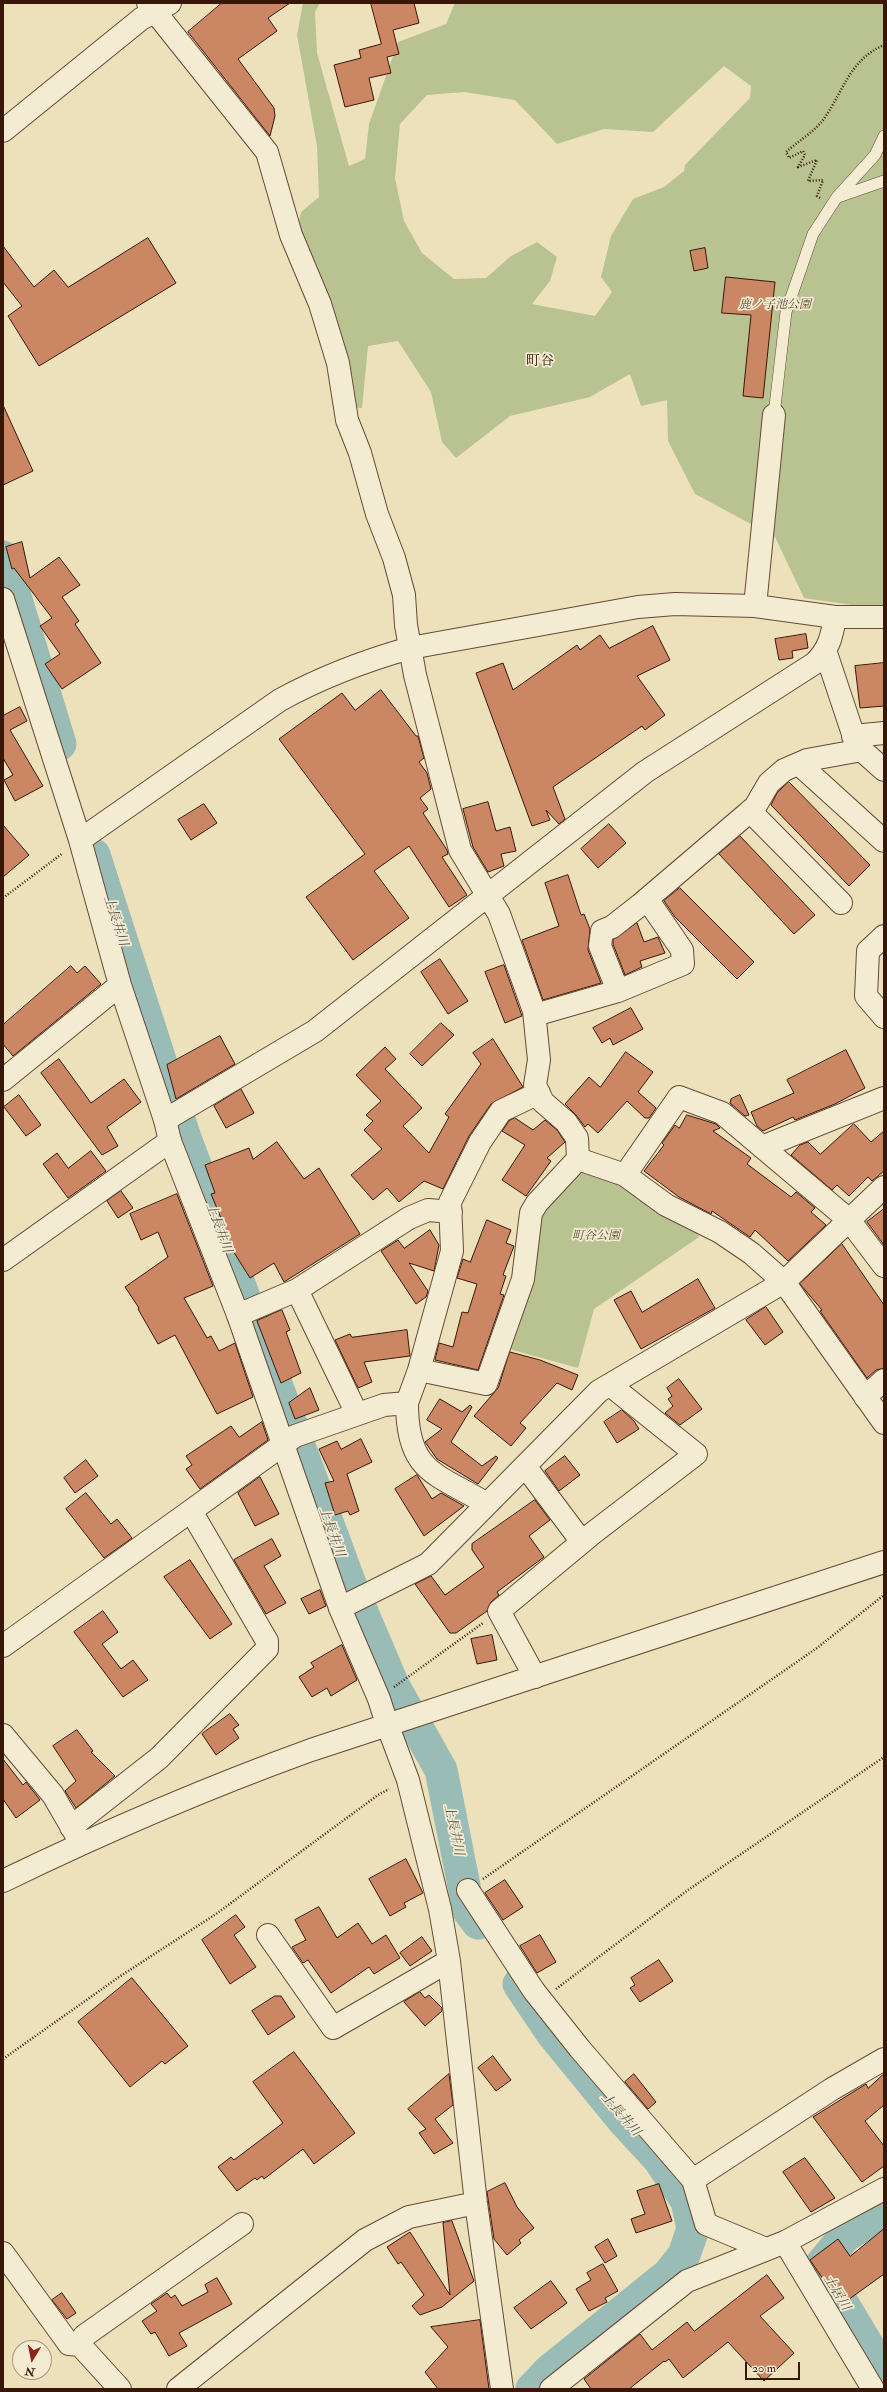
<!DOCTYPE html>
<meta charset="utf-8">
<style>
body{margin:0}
#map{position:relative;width:887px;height:2392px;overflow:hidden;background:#ede1bc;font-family:"IM FELL Double Pica",serif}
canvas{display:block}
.frame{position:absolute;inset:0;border:4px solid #391708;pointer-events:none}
.north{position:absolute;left:12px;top:2340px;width:40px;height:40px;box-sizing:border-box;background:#f3ecd3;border:1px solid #a99782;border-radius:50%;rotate:190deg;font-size:11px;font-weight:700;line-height:16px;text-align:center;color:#391708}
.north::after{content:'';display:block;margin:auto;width:14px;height:18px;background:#8f2418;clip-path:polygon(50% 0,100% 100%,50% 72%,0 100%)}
.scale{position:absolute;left:745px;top:2362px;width:55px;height:18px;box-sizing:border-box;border:2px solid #391708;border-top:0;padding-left:5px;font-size:12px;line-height:14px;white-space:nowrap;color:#391708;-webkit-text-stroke:3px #f3ecd3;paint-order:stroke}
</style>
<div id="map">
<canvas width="887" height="2392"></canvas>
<div class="frame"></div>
<div class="north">N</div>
<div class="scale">20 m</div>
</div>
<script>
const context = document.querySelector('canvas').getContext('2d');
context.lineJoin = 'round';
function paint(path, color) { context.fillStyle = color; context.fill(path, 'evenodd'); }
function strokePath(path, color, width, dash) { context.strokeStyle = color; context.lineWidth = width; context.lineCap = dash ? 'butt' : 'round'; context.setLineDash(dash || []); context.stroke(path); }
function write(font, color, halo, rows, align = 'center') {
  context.font = font + ' "IM FELL Double Pica","Noto Serif JP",serif'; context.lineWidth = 3.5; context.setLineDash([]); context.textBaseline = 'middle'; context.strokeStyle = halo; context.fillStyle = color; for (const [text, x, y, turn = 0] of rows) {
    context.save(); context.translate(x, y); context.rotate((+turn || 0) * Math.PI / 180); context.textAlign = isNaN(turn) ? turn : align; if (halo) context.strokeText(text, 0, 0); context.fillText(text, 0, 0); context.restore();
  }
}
paint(new Path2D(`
 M303 3H320L315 12 317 53 349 166 365 159 369 124 398 42 446 24 455 3H884V606L872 608 804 598 775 537 695 494 668 441 667 400 641 406 630 374 590 397 510 416 456 458 442 442 431 392 398 341 368 346 362 408 343 407 296 235 301 212 319 197 317 146 297 35ZM724 66 751 86 750 98 685 165 684 171 664 187 633 199 611 236 601 277 612 292 595 316 532 304 550 281 557 257 537 242 511 256 486 278 454 279 422 253 404 221 395 178 400 124 427 95 464 92 515 100 557 144 604 129 653 132Z
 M578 1164 617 1179 685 1228 697 1230 699 1237 594 1309 578 1368 502 1347 540 1207Z`), '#b8c391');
strokePath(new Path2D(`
 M3 557 60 744
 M94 855 184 1135 350 1584 393 1685 441 1770 469 1911 478 1923
 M519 1984 552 2033 623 2120 659 2159 687 2201 693 2229 684 2255 669 2274 549 2371 532 2389
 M884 2212 845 2236 820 2266 884 2373`), '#9abcb7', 33);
const building = new Path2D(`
 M222 3H290L268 18 277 31 238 59 274 108 275 116 270 136 188 32Z
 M371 3H414L419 23 393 30 399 54 387 57 391 73 369 78 374 100 345 107 334 65 361 58 359 50 381 44Z
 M148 238 176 283 39 366 8 316 22 306 3 282V246L34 287 54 270 68 287Z
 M705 248 708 268 694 271 690 251Z
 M726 277 775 282 763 398 743 396 751 315 722 313Z
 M3 405 33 471 3 485Z
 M22 542 30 578 59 557 80 585 62 597 79 621 75 624 101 663 62 689 45 664 60 654 40 626 52 618 14 568 12 569 6 547Z
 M653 626 670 660 637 676 665 715 645 730 642 726 553 787 565 819 559 824 546 810 550 820 532 826 476 673 503 663 513 690 577 645 580 650 600 635 609 648Z
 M806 634 808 648 792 651 793 658 779 660 775 639Z
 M884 663V706L860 708 855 666Z
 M381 690 416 736H418L424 758 419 762 427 773 431 789 420 798 428 809 423 813 447 850 448 854 442 857 467 895 449 907 409 846 374 871 409 918 353 960 306 897 365 854 279 739 342 693 355 710Z
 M20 707 27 721 10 730 43 786 15 801 4 780 13 775 3 758V716Z
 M789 782 870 865 849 886 771 805 777 793Z
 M488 802 496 831 510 827 516 851 501 854 504 866 488 872 473 847 463 809Z
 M204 804 217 823 191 840 178 820Z
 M609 824 626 843 598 868 581 849Z
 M3 825 29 855 3 877Z
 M740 836 815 915 794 934 719 854Z
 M568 875 581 915 584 914 590 929 588 950 601 983 543 1000 522 940 559 926 545 883Z
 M680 888 754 962 737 979 675 917 664 901Z
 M637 923 644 942 658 937 665 953 640 961 642 967 625 975 613 944V940Z
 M440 959 468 1001 448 1014 421 972Z
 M504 965 522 1016 505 1023 485 972Z
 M71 966 77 973 85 966 101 984 13 1056 3 1044V1025Z
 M631 1008 643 1029 613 1045 610 1038 602 1043 593 1028Z
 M441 1023 454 1035 422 1066 410 1054Z
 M220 1036 235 1064 176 1099 167 1065Z
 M493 1039 523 1087 491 1104 469 1136 443 1189 424 1181 399 1202 387 1188 373 1200 351 1175 382 1149 364 1130 373 1121 366 1115 381 1101 356 1075 385 1047 396 1059 385 1069 422 1108 403 1126 429 1153 449 1117 445 1114 481 1064 473 1053Z
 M846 1050 865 1088 835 1104 795 1120 793 1117 763 1131 757 1126 751 1112 794 1093 787 1080Z
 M626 1052 653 1072 638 1092 656 1108 649 1118H645L627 1101 598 1133 588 1124 585 1127 576 1115 565 1104 589 1077 600 1087Z
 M59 1059 91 1103 124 1079 141 1102 107 1127 118 1146 102 1155 41 1073Z
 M241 1089 254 1113 226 1128 214 1106Z
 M19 1095 41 1125 26 1136 4 1107Z
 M740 1095 749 1115 745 1116 730 1103 731 1099Z
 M687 1115 716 1124 720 1128 713 1131 751 1158 747 1164 791 1197 796 1192 815 1208 811 1212 826 1225 788 1261 755 1230 750 1237 712 1211 711 1214 679 1197 644 1171 664 1145 662 1143 675 1125 679 1128Z
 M515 1118 533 1130 545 1120 557 1130 565 1142 547 1158 551 1161 526 1196 502 1180 525 1145 502 1131 509 1121Z
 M854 1124 871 1142 884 1131V1171L872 1181 868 1177 849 1196 837 1185 832 1190 791 1155 800 1145 808 1142 820 1154Z
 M277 1142 304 1179 319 1168 360 1234 284 1282 274 1263 250 1278 230 1246 218 1219 221 1218 211 1194 215 1193 205 1165 249 1148 253 1159Z
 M91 1151 106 1171 68 1198 43 1164 57 1153 68 1168Z
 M121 1191 133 1208 118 1218 107 1201Z
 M177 1194 213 1286 184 1298 207 1338 211 1336 219 1351 235 1343 253 1397 217 1414 175 1335 158 1344 138 1309 139 1308 125 1287 168 1257 158 1232 141 1240 130 1214Z
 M884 1209V1245L867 1222Z
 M487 1220 511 1230 506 1243 514 1246 503 1275 506 1276 500 1294 504 1295 478 1370 435 1360 439 1343 453 1347 462 1312 468 1313 477 1284 457 1278 463 1259 470 1262Z
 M430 1230 439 1245 434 1271 409 1263 428 1291 426 1297 416 1304 381 1251 398 1240 404 1248Z
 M842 1244 884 1305V1368L876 1370 867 1378 820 1311 822 1310 800 1284Z
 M698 1279 715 1308 641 1349 614 1300 631 1291 642 1312Z
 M766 1307 783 1332 765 1345 746 1320Z
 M282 1310 290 1330 286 1332 301 1373 281 1383 257 1321Z
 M407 1330 410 1356 364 1362 372 1382 358 1388 335 1340 350 1334 352 1337Z
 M510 1352 540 1360 578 1375 572 1390 557 1383 520 1423 526 1428 511 1446 474 1416 498 1388Z
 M679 1379 702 1409 680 1425 665 1413 673 1406 668 1399 672 1396 667 1388Z
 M310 1388 319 1410 295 1419 289 1403Z
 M440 1399 462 1412 470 1405 472 1407 451 1442 482 1466 496 1456 498 1458 478 1484 437 1459 425 1442 442 1429 427 1420Z
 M622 1410 634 1421 639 1429 617 1443 604 1422Z
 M262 1422 268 1440 200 1489 186 1469 192 1465 186 1456 231 1426 239 1437Z
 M361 1439 372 1462 347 1474 359 1511 350 1515 348 1511 335 1515 325 1483 334 1481 319 1449 337 1441 341 1449Z
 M565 1456 580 1475 559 1491 545 1471Z
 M86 1460 98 1476 75 1493 64 1478Z
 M417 1475 432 1499 441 1493 464 1506 424 1536 395 1489Z
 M260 1477 279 1514 255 1526 238 1493Z
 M86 1493 111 1524 117 1519 132 1538 104 1558 66 1509Z
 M535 1500 550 1520 529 1536 544 1557 497 1592 499 1595 491 1602 487 1611 456 1633H450L415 1584 431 1576 445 1595 484 1567 472 1550V1544Z
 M272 1539 281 1556 264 1566 286 1603 266 1614 234 1560Z
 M190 1560 232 1624 210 1639 164 1577Z
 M320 1590 326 1606 309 1614 301 1599Z
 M103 1611 118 1632 102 1644 121 1669 133 1660 148 1680 123 1697 74 1632Z
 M492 1635 497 1660 477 1664 471 1639Z
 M342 1645 357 1680 331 1696 327 1688 312 1697 299 1677 314 1667 311 1663Z
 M230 1714 239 1725 233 1729 239 1738 216 1755 202 1734Z
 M77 1730 93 1751 91 1752 115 1776 76 1808 65 1791 76 1781 53 1746Z
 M3 1759 23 1785 26 1782 40 1800 16 1818 3 1799Z
 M406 1859 423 1893 404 1903 406 1907 390 1916 369 1879Z
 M505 1880 523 1907 503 1920 485 1893Z
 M319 1907 337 1938 358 1923 372 1944 386 1935 400 1958 374 1974 369 1967 331 1993 308 1960 303 1963 292 1947 306 1940 295 1920Z
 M236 1915 245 1927 234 1935 256 1967 230 1984 202 1940Z
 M540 1935 556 1962 537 1973 520 1946Z
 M422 1937 432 1951 410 1966 400 1953Z
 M659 1960 673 1981 640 2002 630 1988 635 1985 631 1978Z
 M132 1978 188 2046 165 2064 162 2061 130 2087 78 2022Z
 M420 1992 425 1998 429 1995 442 2008V2011L425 2026 404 2002Z
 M275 1996H281L295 2017 268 2035 252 2011Z
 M294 2052 355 2133 314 2164 303 2149 264 2179 262 2176 257 2180 255 2178 237 2191 218 2167 231 2157 234 2160 283 2123 253 2082Z
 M493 2056 511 2080 496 2091 478 2068Z
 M449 2074 453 2105 435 2119 453 2143 434 2154 419 2133 426 2129 408 2109Z
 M634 2074 656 2102 648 2109 625 2082Z
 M884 2074V2105L865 2121 884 2146V2166L862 2182 813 2117 866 2084 868 2088Z
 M805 2158 835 2198 811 2212 783 2172Z
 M505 2183 517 2207 534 2228 519 2240 521 2243 507 2255 494 2239 487 2192Z
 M659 2184 672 2221 636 2233 631 2219 645 2214 637 2191Z
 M452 2221 474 2281 442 2307 420 2315 412 2306 424 2295 401 2262 398 2264 387 2247 410 2232 450 2295 443 2223Z
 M884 2229V2274L841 2305 810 2260 838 2239 850 2256Z
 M608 2239 617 2256 605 2263 595 2247Z
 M603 2264 618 2291 605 2298 607 2302 589 2311 576 2289 591 2280 587 2273Z
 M767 2275 784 2298 760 2316 794 2353 764 2381 728 2342 683 2378 669 2359 665 2362 664 2361 629 2389H591L584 2379 640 2334 652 2350 687 2322 694 2331Z
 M217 2278 232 2304 179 2333 187 2346 169 2356 155 2332 151 2334 142 2321 157 2311 151 2304 167 2293 171 2298 175 2295 182 2306 208 2292 205 2285Z
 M551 2281 567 2303 531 2329 514 2308Z
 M62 2293 76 2313 67 2319 52 2300Z
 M480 2320 489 2389H438L425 2372 448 2347 431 2327Z`);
paint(building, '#cb8763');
strokePath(building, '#391708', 1);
const service = new Path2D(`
 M838 197 884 181
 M774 415 786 312 813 234 837 197 875 155 884 136`);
const minor = new Path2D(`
 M148 3 267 152 291 235 320 304 338 363 347 420 360 453 377 514 394 558 404 595 406 625 415 675 460 850 499 914 534 1011 539 1060 535 1085 543 1102 566 1122 577 1138 578 1159
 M3 131 141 19 170 3
 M755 606 774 415
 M826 653 857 746 884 770
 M853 736 884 733
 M799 764 884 841
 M750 811 841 903
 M884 936 868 951 866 996 884 1017
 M618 991 683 964 682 950 647 899
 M535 1015 618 991 600 946 602 931 612 927 640 905 755 807 769 783 784 770 807 760 862 750
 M165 1120 315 1031 645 772 815 663C829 649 832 636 835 617
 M762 1147 884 1098
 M3 1260 170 1141
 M884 1266 849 1220 722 1113 679 1097 625 1175 666 1205 720 1232 751 1253 784 1282 884 1423
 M297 1290 357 1414
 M238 1315 297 1290 409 1218 428 1210 451 1212
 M419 1370 452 1251 450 1202 480 1142 501 1111 539 1093
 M865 1397 884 1380
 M407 1403C407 1473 436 1473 487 1504
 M525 1466 582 1542
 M340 1608 428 1564 599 1391 784 1282 884 1187
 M3 1646 295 1436 384 1405 407 1403 419 1370 486 1384 523 1279 531 1213 537 1203 578 1159 625 1175
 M535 1677 499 1611 593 1533 696 1454 610 1385
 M387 1724 408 1780 440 1909 449 1961 476 2203 502 2389
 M3 1735 53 1795 78 1838
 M71 1827 159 1758 267 1649V1641L191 1511
 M468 1890 534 1991 580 2049 693 2180
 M268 1935 333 2028 449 1961
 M785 2242 873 2389
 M766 2249 706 2224 693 2180 832 2089 884 2059
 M3 2253 69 2344 80 2345
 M120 2389 80 2345 84 2336 242 2224
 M178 2389 365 2240 409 2217 476 2203
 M551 2389 687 2281 785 2242 884 2189`);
const tertiary = new Path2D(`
 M3 599 80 840 120 985 165 1120 170 1141 238 1315 340 1608 379 1699 387 1724
 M80 840 280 700C322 677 364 661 410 648L638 607 675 604 755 606 835 617H884
 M3 1080 120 985
 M3 1881C104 1832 206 1788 311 1750L884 1562`);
strokePath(service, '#664a35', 12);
strokePath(minor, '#664a35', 24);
strokePath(tertiary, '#664a35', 24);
strokePath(new Path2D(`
 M820 198 817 196 823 180 808 181 817 160 798 167 805 155 803 151 789 158 786 152C797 142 814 132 823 120 844 91 849 60 884 45
 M3 898 63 853
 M394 1687 483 1623
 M483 1879 817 1648 884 1595
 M556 1989 688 1890 884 1757
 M3 2059 119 1977 216 1914 378 1795 389 1789`), '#391708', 2.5, [1, 2]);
strokePath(service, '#f3ecd3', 11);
strokePath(minor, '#f3ecd3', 22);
strokePath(tertiary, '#f3ecd3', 22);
write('italic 12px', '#5f4b31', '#f3ecd3', [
 ["鹿ノ子池公園",775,305],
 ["町谷公園",596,1236]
]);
write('italic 13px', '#5b5145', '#f3ecd3', [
 ["上長井川",115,921,72],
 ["上長井川",218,1228,70],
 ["上長井川",331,1532,70],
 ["上長井川",453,1830,78],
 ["上長井川",620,2115,49],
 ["土居川",836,2293,59]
]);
write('14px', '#391708', '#f3ecd3', [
 ["町谷",540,362]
]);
</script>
